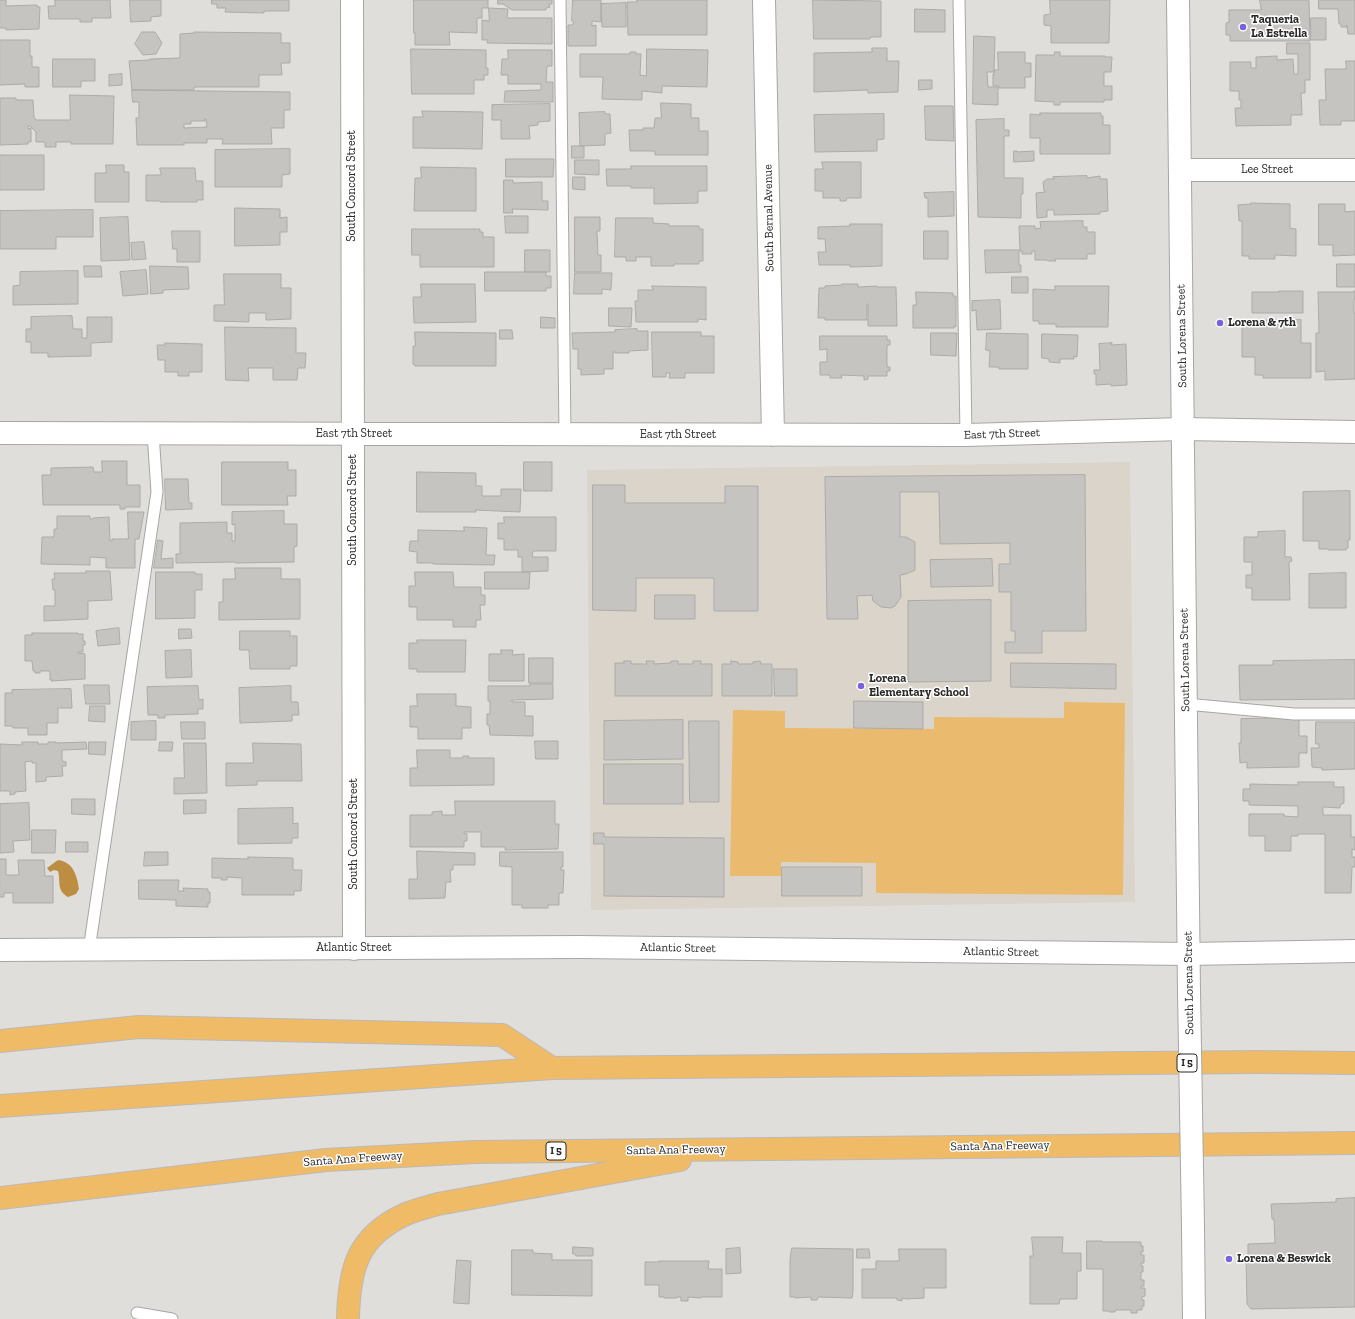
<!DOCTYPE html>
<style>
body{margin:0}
canvas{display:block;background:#e0dedb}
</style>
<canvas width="1355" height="1319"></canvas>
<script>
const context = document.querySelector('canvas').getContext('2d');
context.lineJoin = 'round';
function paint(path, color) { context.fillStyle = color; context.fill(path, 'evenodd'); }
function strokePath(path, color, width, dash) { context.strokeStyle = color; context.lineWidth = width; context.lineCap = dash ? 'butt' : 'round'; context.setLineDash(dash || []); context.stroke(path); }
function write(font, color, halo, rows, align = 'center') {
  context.font = font + ' "Zilla Slab",serif'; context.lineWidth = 3; context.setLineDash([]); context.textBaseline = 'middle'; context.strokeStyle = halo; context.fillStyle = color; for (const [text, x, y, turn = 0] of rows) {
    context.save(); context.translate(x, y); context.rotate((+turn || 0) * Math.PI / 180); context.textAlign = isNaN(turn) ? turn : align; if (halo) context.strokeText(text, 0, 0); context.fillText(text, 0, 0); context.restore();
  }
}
paint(new Path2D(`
 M1130 462 1135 902 591 910 587 470Z`), '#dad4ca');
paint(new Path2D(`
 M1064 702 1125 703 1123 895 876 893V863L781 862V876H730L733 710 785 711V728L934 729V717L1064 718Z`), '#eaba6e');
paint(new Path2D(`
 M58 860C73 862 77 875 79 889L76 894 68 897C56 890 61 882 58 871L54 870 50 872 47 868Z`), '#bd8e42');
const building = new Path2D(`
 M0 0H6V6L37 5V7H40L39 29 6 30V28H0Z
 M55 0H110L111 18H92V22H80V19H49L48 6H55Z
 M130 0H161V16L151 17V21L131 22Z
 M212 0H289V11H264V13L225 12 226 8H217V4H212Z
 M414 0H488V8H482V18H477V33L449 32 450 45H415V33H414Z
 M498 0H552V4H549L550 7 546 8V10H512L503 4H498Z
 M573 0H601V22L592 21V26L596 25V46H568V25H572L574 22 572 21Z
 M637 0H707V35H628L627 2H637Z
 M813 0 881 1V37H870V39H814Z
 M1050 0H1110L1109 43H1051V26L1044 25V15L1050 14Z
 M1260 0H1309L1310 41H1230V35H1226V23L1229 22V10H1261Z
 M1319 0H1355V34H1348L1347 25V27H1341V24H1339L1338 9H1319Z
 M626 3V27H602L601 4Z
 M489 8 508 9 507 18H552V44L487 43 488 40H482V20L489 21Z
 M915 9 945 10V32H915Z
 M1311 18H1326V40H1311Z
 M142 32H155L162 43 156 54 143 55 135 44Z
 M194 32 281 33V43H290V63H281L282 75H259V87H194V90H132L129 61 150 60V59L180 58V34L194 33Z
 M974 36 995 37 994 72H987L988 87H998V105L973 104Z
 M0 40H30V56H32V67H39V87H25V84L0 85Z
 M1287 43H1310V80H1305V93H1301L1302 115H1291V125L1236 126 1235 108H1241V100H1239V91H1230V62H1251V68H1256V57L1277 56V60L1293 59 1294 74H1298V54H1287Z
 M872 48H887V61H899L898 92 868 93V90L814 92V53L872 52Z
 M411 49 486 50V68H488V75H484V80H474V94H412Z
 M647 49 708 50 707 87 662 86V93L642 91V100L602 99 603 77H580V54H630V52H636V54H641L640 75 646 76Z
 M508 50H552V66H547L546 82H553V102H504L505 91 541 90V84H508V75H501L502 59H508Z
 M998 52H1025V63H1031V77H1025V88H999V86H993V74L994 75V70H998Z
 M1055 52H1060V56H1105V57H1112L1111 72H1104V86H1112V100H1104V102H1060V105H1054V102L1035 101 1036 55H1054Z
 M53 59H95V81H81V87H53Z
 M1346 61H1355V121H1341V125H1320L1319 100H1326L1325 69H1346Z
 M122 74V85L109 86V75Z
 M919 80H932V89L919 90Z
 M132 90 290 92V110H284V128H271L272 144H222L223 139H207V143H184V145H137L136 118H139V102H133ZM205 119H206L207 127 184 128V124H191V121H205Z
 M70 95 114 96 113 144H71V142H56V147H45V142H36V132L30 126H28V129L31 128V142H28V144L0 145V98H16V100H33L34 117 36 120H70Z
 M661 103 691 104V118H699V131H708V155H655V151H630L629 130H643V128H654L655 118H661Z
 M550 104V121L538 122V125L529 126 530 139H501V120H492V105Z
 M925 106H953L954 141 926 140Z
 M422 111 483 112 482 149 413 148V117H423Z
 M605 112V114H610L611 133 605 134V145L580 146 579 113Z
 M1040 113H1101V116H1103V125H1110V154H1040V138H1030V114L1040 115Z
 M884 114V139L877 140V151L815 152 814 115Z
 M1004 119V130H1009V136H1004V178H1023V194H1021V218L978 217 976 120Z
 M572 146H584V158H572Z
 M290 149V174L282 175V187H215V150Z
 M1014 151H1017V152L1034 151V161L1014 162Z
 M0 155H44V190H0Z
 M506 159H554L553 177H506Z
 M575 160H599V175L575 174Z
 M822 162H861V198H847L846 201H840V198H823V191H815V169H823Z
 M106 165H124V172H129V202H95V173H106Z
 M631 166H707V191H698V203L654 204V188H631V186H607L606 169H631Z
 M421 167 476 168V211H414L415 178H421Z
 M160 168H195L196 181H203V200H197V202H160V201H146V175H161Z
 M1087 176V178L1100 176V179H1107L1108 211 1100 212V214L1054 215V210H1047V217L1037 218 1036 193 1046 192 1044 191 1043 182 1047 179H1054L1053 177Z
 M573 177H585V190L573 189Z
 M504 180H513V183L542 182V201H548V210L512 209 513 213H504Z
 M954 192V216L928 217V198H925L924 193Z
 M1251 203 1290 204V228L1296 229V256L1275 255V259H1249V256H1242V221H1239L1238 205 1251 204Z
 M1319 204H1345V212L1355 211V255L1333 256V245H1319Z
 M235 208 280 209V218L287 217V232H280V245L235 246Z
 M93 210V237H56V249H0V211Z
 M505 216H528V233H506Z
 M128 217 130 260 101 261 100 218Z
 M575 217H600V231H597L598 255H601V272H575Z
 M616 218H653V223L669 224V226H699V229H703V261H699V264H674V266H651V257H636V261H626V257H615Z
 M1083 221V227H1087V232H1095V254H1087V259H1055L1056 261H1048L1047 260H1035V251H1032V254H1022V251H1020L1019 226H1035V229L1041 228 1040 222Z
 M850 224H882V266L850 267V265H819L818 252H826L825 239H818V227L850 226Z
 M412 229H480V232H483V237H494V267H420V255H412Z
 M172 231H200V262H177V249H173Z
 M924 231H948V259H924Z
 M144 242 146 259 132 260 131 243Z
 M525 250H550V272H525Z
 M985 250H1019V265H1021V272L986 273Z
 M1337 264H1355V287H1337Z
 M84 266H101L102 277H85Z
 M150 266 188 267 189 289 163 290V293L151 294Z
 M146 270 148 294 123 296 120 272Z
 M78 271V304L13 305V286L20 285V272Z
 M485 272H546V276H551V288H546V291H485Z
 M575 273H612L611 290 602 289V294H574Z
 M224 274H281V288H291V319L266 320V313H249V322L214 321V305H224Z
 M1012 277H1028V293H1012Z
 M421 284H475L476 322 414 323 413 297H421Z
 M842 284H858V287L877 286V287H896L897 326H868V304H867V320H825V318H818L819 288H825V286L842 285Z
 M652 286 706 287V320L698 319V322H636L635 301H638V290H653Z
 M1055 286H1109L1108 327H1056V324H1039V321H1033V289L1055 290Z
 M1279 291H1303V313H1252V292H1279Z
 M1354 291H1355V299H1354V313H1355V379L1325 380V371L1316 372V333H1319L1318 292H1354Z
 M916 292 953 293V296H956V327L954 326V328H913V305H916Z
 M1000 300 1001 329 977 330 976 310 972 311V301Z
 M609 308H632L631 327 609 326Z
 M72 316 73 329H82V338H87V317H112V342L91 343V356L48 357V353H31V342H26V329H31V317Z
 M541 317 555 318V328H541Z
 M1301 320V343H1311V378H1263V375H1255V357H1242V321Z
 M225 327 296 328V353H306L305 368H298L297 380H273V368H248L249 381 226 380Z
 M637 329V331H648V350L629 351V353H615V352H613V369H604V374L581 375V369H578V349H573L572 333 615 332V330Z
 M500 330H512L513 339H500Z
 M415 332 496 333V366H415V365L413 364V346H415Z
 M652 332H701V336H714V373H685V378H669L670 373H666V377H653Z
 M931 333H957L956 356 931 355Z
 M987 333 1028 334V369H999V367H989L990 351 986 350Z
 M1042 334 1078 335 1077 357 1074 356V359H1060V363L1049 362V359L1042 358Z
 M820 336H887V340H890V345H887V367H890V371H887V376H868V379L864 380V376L841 375 842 378H830V375H820V362H827V349L820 350Z
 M165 343 202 344V372H189V376H178V372H165V360H158L157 345H165Z
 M1112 343 1111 345 1126 344 1127 385 1111 386V384L1096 385V374H1094V370H1100L1099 344Z
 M102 461H127V485H140V507H125V509H120V505H43L42 475H51V468L93 467 94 472H102Z
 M222 462H288V470H296V496H287L288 505H222Z
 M524 462H552V491H524Z
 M417 472 476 473V486H482V496H501V489H521L520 512 475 510 476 512H417Z
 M1085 475 1086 631H1042V653H1005V642H1015V631H1011V592H999V564H1010V543L940 544 939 492H900V537H906L915 542V570L906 574 900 575 901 597 895 606 891 608 881 607 873 601 872 595 857 596 858 619H827L825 477Z
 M165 479H188L189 503H192V509L166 510Z
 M593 485H625V503H725V486H758V611H714V578H636V611L593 610Z
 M1350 491V540H1348V548H1346V550H1328V549H1319V541H1303V492Z
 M284 511V524H297V546L294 547V562L235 563V562L176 563V554H180V523L227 522V533H232V541H235V524L232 525V512Z
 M128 512H144L139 539H135V568H106V558L90 557V565L41 564 42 537H54V529H57V516H90V519H92L93 518 109 517 110 541H112V539H128Z
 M504 517H556V551H533L532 557H548V571L522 572V557H518V550H504V539H498V523H504Z
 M464 527 487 528 486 555H495L494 565 433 564V563H417V552L409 551 410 541H418V530L464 531Z
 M1285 531V557H1291L1292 561 1289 562 1290 600H1252V588H1246V575H1252V562H1244V537H1258V532Z
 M158 540 163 541 161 559 173 558V568H154Z
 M992 559 993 586 931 587 930 560Z
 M235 568H281V579H300V619L219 620V602H223V579H235Z
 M86 571H110L112 600 88 601V619L44 621V606H55V590H53L52 579H55L54 573H86Z
 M156 572H195V574H202V590H195V618L156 619Z
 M415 572H453L454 587H481V595H485V605H480L481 620H476V627H453V620H417V607H409V586H415Z
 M485 572H530L529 589H485Z
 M1346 573V608H1309V574Z
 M655 595H695V619H655Z
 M991 600V681L908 682V601Z
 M119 628 120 644 98 646 96 631Z
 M179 629H191L192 638 179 639Z
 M240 631H290V636H297V666H290V669H250L249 650H240Z
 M32 633H78V634H83V641H85V645H83V652H78V653L85 654V679L51 681 52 680H50V671H40V673H35V671H33L32 661H25V635H32Z
 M417 640H466L465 672H417V669H409V643H417Z
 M191 650 192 677 166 678 165 651Z
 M501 650H513L512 655 524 654V681H489V654H501Z
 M529 658H553V683H529Z
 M1355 660V699L1240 700 1239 665H1273V661Z
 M624 661H631V664H647L646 661H654V664L671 663V661H678V664H693V661H701V664H712V696H615V663H624Z
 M731 661 738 662V664H753V662L760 661 761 664H772V696H722V664H731Z
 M1011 663 1116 664V689L1011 687Z
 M774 669H797V696H775Z
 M530 684H553V699L512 700V702H525V716H533V736L490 735 489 725H487V714H490V701H488V686H530Z
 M84 685H109L110 704H86Z
 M198 686 199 700 203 699V709H198V714L165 715V718H158V715H148L147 687Z
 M291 686V702H298L299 715H292V721L240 723 239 688Z
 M71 689 72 708H58V723H47V735H28V728H13L12 726H5V693H12V690Z
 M417 694H456V706L471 707V728H462V739H418V727H410V706H417Z
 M854 701 923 702V729L854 728Z
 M90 706H105V722L89 721Z
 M1299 718V736H1307V753H1299V767L1247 768V762L1240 763 1239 743H1241V719Z
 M683 720V759L604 760V721Z
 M156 721V740H131V722Z
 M689 721H719V802H690Z
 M181 722H205V739H182Z
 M1316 722H1355V769L1322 770V768L1312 767 1311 748H1319V744H1316Z
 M535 741H558V759H536Z
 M22 742H38V744H48V742H56V743L86 742 87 749 62 750V761L66 762V766H62L63 776 46 777V781L36 782V763H32V761L25 762 26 791 15 792V794L10 795V791H0V744L22 745Z
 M89 742H106L105 755 89 754Z
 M160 742H173L172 751H159Z
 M184 743H206L207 793 174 794V778H184Z
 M253 743 301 744 302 781H257V785L226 786V763H253Z
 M417 750H450V758H463V756H469L468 758H494V785L410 786V768H417Z
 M604 764H683V804H604Z
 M1298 782H1334V787H1344V803L1340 805V808L1323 807V815H1351V837H1355V850L1352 849V857H1355V867H1352L1351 893H1325V834H1298V836H1291V851H1265V836H1249V814H1284V816L1298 817V806L1249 805V801H1243V789H1250V784L1298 785Z
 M72 799H95V815L72 814Z
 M184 800H206V813L184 814Z
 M455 801H555V824H559L558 849 505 850V847H481V832H464V833L467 834V841H464V847H410V815H432V812L442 811V815H455Z
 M29 803 30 840 13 841 14 852 0 853V804Z
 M293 808V824L298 823V838H292V843L238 844V809Z
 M32 830H56L55 853H32Z
 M594 833H604V837L724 838V897L604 896V844H594Z
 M66 842H88V852H66Z
 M417 851 475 853V865H453V870H450L451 882H446L445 898 409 899V879H417Z
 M145 852H168V865L144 866Z
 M500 852H563V867H561V870H564L563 893H559V905H548V908H522V905H512V867L500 866Z
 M248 857 293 858V870H302L301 891H294V895H242V878L227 877V880H221L222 878H212V858L248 859Z
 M0 859H6V875H19L18 860H44L45 876H53V903H13V893H4V897H0Z
 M782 867H862V896H782Z
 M139 880H179L178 891H184L183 888 208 889V892H210V903H208V907L176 906V900L139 899Z
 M1355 1198V1307L1251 1309 1247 1304 1246 1258H1248V1244L1275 1243 1274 1219H1272L1271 1204 1336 1202V1199Z
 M1032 1237H1063L1062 1253H1081V1271H1077V1299H1060L1059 1304H1030V1256H1033Z
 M1087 1241H1102L1103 1242H1141V1246H1143V1252H1141V1255H1144V1263H1141V1266H1143V1272H1141V1280H1144V1286H1141V1288H1145V1296L1142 1297V1300H1144V1306H1142V1310H1137V1313H1131V1310H1115V1312H1109V1311H1103V1269H1087Z
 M573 1247 593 1248V1256H576L575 1254H573Z
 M740 1248 741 1273 726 1274V1249Z
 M792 1248 853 1249V1292L852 1298 818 1297 817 1300H811V1297L795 1298V1297H790V1260Z
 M857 1249H869L870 1258H857Z
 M899 1249H946V1288H924V1298L907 1299 902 1298V1301L897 1300V1298H862V1269H876V1261H899Z
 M512 1250H533V1253L552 1254V1260H592V1296L512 1295Z
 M457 1260 471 1261 469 1304 454 1303Z
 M659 1261H709L708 1269H722V1297H701V1298L688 1297V1301H681V1297H677V1298H664V1297H659V1285H645V1262H659Z`);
paint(building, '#c6c4c1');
strokePath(building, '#adaba9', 1);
const lane = new Path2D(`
 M560 0 565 434
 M959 0 966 435
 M1186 704 1294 714H1355
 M89 950 157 492 153 433
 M137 1313 172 1319`);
const street = new Path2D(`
 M352 0 354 949
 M764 0 773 435
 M1180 170H1355
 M0 433 966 435 1183 429 1355 432
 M0 950 579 947 1188 954 1355 951`);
const secondary = new Path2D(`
 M1178 0 1189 991
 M1193 1227 1194 1319`);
const highway = new Path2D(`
 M0 1041 139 1027 502 1035 552 1068
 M0 1106 552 1068 1259 1062 1355 1063
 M0 1198 326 1160 475 1152 1355 1143
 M348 1319C349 1269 357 1236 406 1214 416 1210 427 1207 438 1204L680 1160`);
strokePath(lane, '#a8a6a4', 13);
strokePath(street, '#a8a6a4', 24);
strokePath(secondary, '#a8a6a4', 24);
strokePath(highway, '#bbbaba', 24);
strokePath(lane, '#fff', 11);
strokePath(street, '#fff', 22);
strokePath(secondary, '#fff', 22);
strokePath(highway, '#f0bb66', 22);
const secondaryBridge = new Path2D(`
 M1189 991 1193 1227`);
strokePath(secondaryBridge, '#a8a6a4', 24, []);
strokePath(secondaryBridge, '#fff', 22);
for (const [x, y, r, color] of [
 [1243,27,4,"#7862dd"],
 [1220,323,4,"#7862dd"],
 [861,686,4,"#7862dd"],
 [1229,1259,4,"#7862dd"]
]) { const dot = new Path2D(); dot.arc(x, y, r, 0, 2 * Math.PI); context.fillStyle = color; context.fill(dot); strokePath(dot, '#fff', 1.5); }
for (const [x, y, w] of [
 [1187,1063,20],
 [556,1151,20]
]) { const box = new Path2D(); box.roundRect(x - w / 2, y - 9, w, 18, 3); context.fillStyle = '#fff'; context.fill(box); strokePath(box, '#292827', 1); }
write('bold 11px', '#292827', null, [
 ["I 5",1187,1063],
 ["I 5",556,1151]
]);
write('bold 12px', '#292827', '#fff', [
 ["Taqueria",1251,20],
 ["La Estrella",1251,34],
 ["Lorena & 7th",1228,323],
 ["Lorena",869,679],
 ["Elementary School",869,693],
 ["Lorena & Beswick",1237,1259]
], 'left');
write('12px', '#292827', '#fff', [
 ["Lee Street",1267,170],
 ["South Concord Street",352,186,-90],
 ["South Bernal Avenue",769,218,-91],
 ["South Lorena Street",1182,336,-91],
 ["East 7th Street",354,434],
 ["East 7th Street",1002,434,-2],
 ["East 7th Street",678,435],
 ["South Concord Street",353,510,-90],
 ["South Lorena Street",1185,660,-91],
 ["South Concord Street",354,834,-90],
 ["Atlantic Street",354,948],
 ["Atlantic Street",678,948,1],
 ["Atlantic Street",1001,952,1],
 ["South Lorena Street",1189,983,-91],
 ["Santa Ana Freeway",1000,1146,-1],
 ["Santa Ana Freeway",676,1150,-1],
 ["Santa Ana Freeway",353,1159,-4]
]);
</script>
